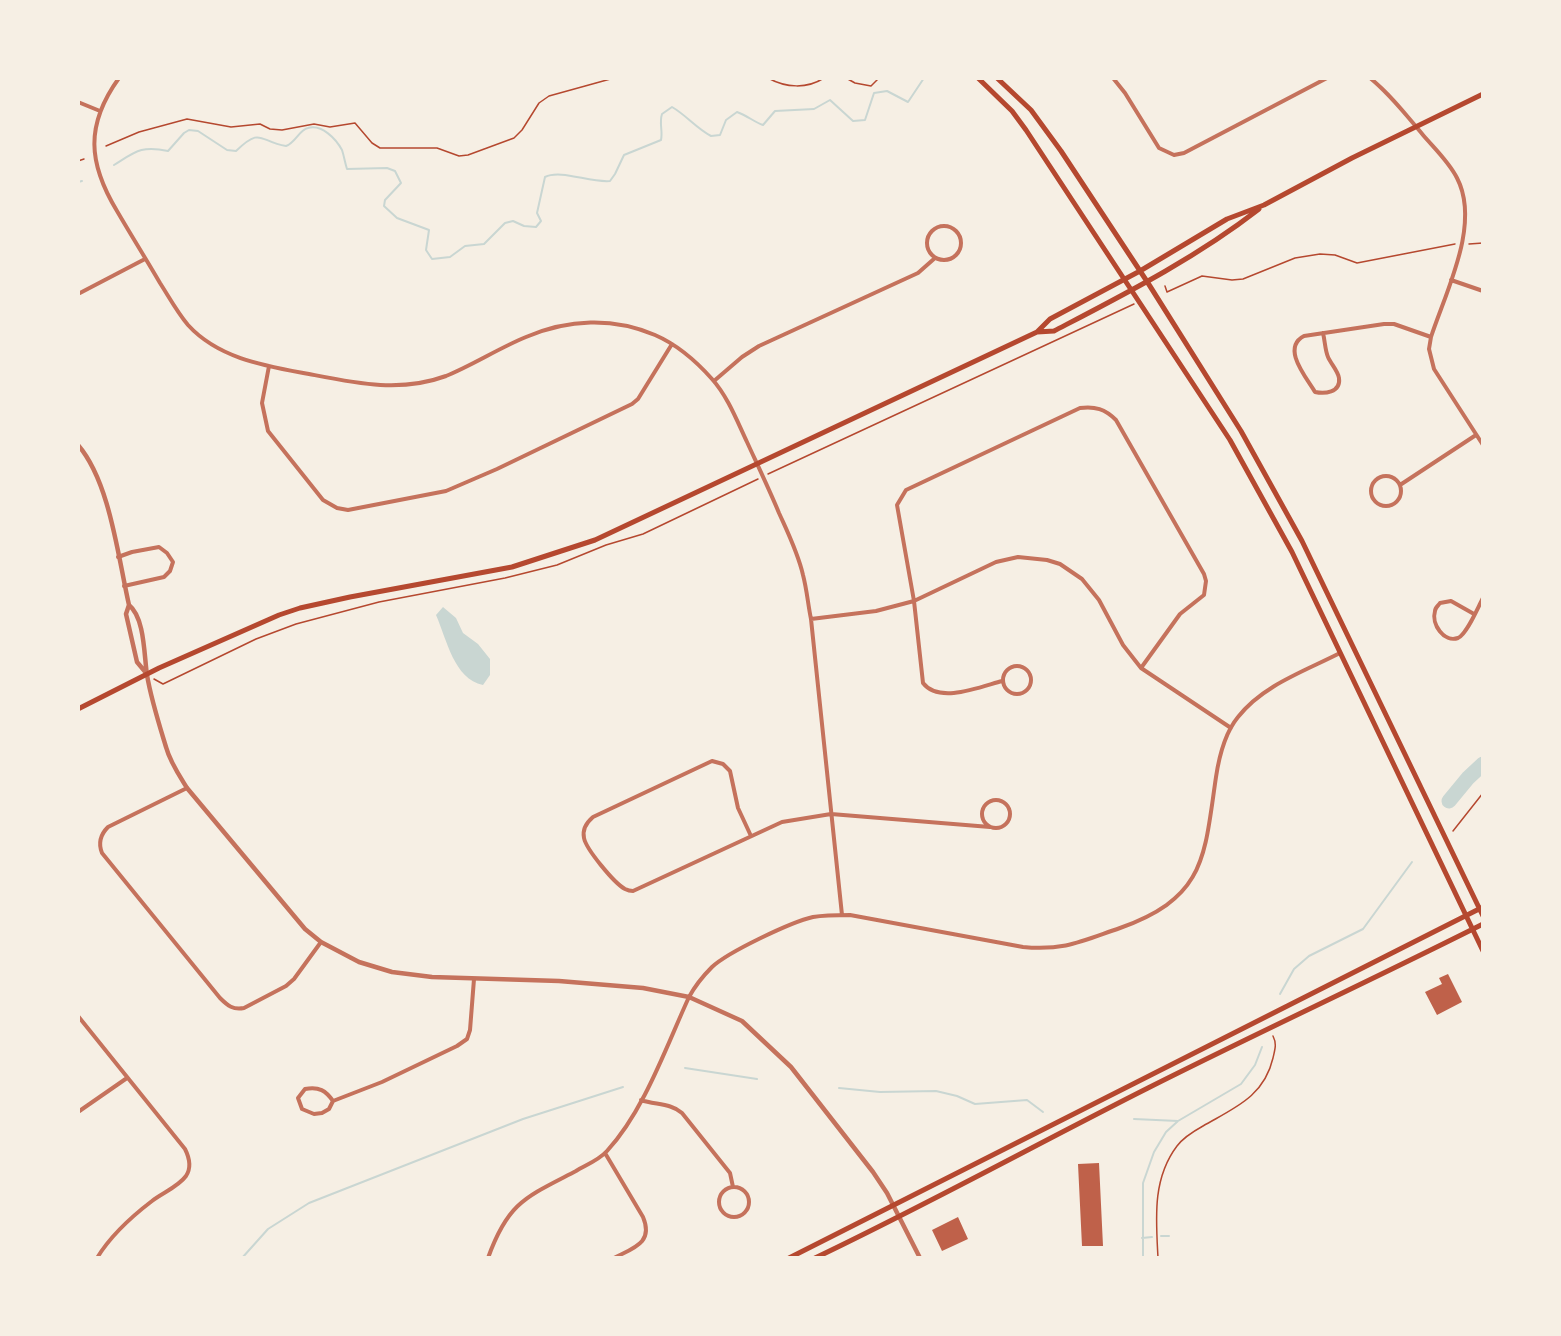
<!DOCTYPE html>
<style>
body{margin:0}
#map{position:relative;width:1561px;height:1336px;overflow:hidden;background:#f6efe4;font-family:"Alegreya Sans",sans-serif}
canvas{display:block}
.frame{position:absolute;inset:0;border:80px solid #f6efe4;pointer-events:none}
</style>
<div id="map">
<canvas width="1561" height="1336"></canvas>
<div class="frame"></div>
</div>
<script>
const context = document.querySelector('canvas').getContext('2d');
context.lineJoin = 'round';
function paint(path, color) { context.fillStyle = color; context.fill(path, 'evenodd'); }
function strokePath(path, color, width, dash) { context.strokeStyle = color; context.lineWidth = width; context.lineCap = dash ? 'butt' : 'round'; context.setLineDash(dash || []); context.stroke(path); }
paint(new Path2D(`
 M443 607 456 618 463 633 478 644 490 659V675L483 685C454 679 447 640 436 615Z`), '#c9d6d2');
strokePath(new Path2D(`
 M114 165C135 152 141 145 168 151L184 133 189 130 198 131 227 150 236 151C262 126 259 142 286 146 296 142 299 130 308 128 322 124 336 139 342 150 344 156 345 163 347 169L387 168 395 171 401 183 385 200 384 206 397 218 429 230 426 250 432 259 450 257 465 246 484 244 505 223 513 221 524 226 536 227 541 221 537 213 545 177C561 169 590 183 610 181L615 174 624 155 661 140C663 131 659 123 662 114L672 107C686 115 696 128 711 136L720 135 726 120 737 112C748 116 754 122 763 125L775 111 814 109 830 100 853 121 865 120 874 93 887 91 908 102 924 78
 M78 182 82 181
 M1280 994 1294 969 1309 956 1363 929 1412 862
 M685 1068 757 1079
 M839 1088 880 1092 936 1091 957 1096 975 1104 1027 1100 1043 1112
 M1134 1119 1178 1121
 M1161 1236H1169
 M1142 1238 1152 1237
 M242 1258 268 1229 309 1203 523 1119 623 1087
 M1143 1258V1183L1154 1152 1166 1132 1178 1121 1241 1084 1255 1065 1262 1047`), '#c9d6d2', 2);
strokePath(new Path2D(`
 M1449 801 1468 778 1483 764`), '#c9d6d2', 15);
paint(new Path2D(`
 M1448 974 1462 1002 1437 1015 1425 992 1442 984 1439 978Z
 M1099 1163 1103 1246H1082L1078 1164Z
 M958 1217 968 1239 942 1251 932 1230Z`), '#bf614a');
strokePath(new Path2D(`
 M768 78C786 88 807 89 824 78
 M846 78 855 83 871 86 879 78
 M106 146 139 132 187 119 231 127 260 124 270 129 282 130 314 124 330 127 355 123 372 143 380 148H437L459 156 468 155 514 138 522 130 539 103 549 96 614 78
 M78 161 84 159
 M1469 244 1483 243
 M1165 286 1167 292 1202 276 1232 280 1243 279 1295 258 1320 254 1335 255 1357 263 1455 244
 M768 474 1134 304
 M154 679 163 684 256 639 296 624 379 602 505 578 557 565 606 545 643 534 758 479
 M1453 831 1483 793
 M1158 1258C1156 1219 1152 1179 1177 1146 1183 1138 1194 1131 1203 1126 1234 1108 1264 1097 1273 1058 1275 1049 1277 1044 1273 1036`), '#b5482f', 1.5);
strokePath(new Path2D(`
 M119 78C85 125 88 163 117 211 131 235 146 259 160 283 169 297 177 312 188 325 219 359 266 366 309 374 355 383 400 393 446 376 473 365 499 348 526 337 568 319 613 317 655 335 678 345 696 361 712 379 728 397 737 421 747 442 758 466 769 489 779 513 788 533 798 553 803 575 807 590 808 605 811 619L842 915
 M1113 78 1125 93 1159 148 1174 155 1184 153 1327 78
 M1370 78C1390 94 1407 116 1423 135 1435 149 1449 162 1457 178 1481 224 1446 291 1431 337L1429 349 1434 369 1483 445
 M78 102 100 111
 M927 243a17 17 0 1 1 34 0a17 17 0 1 1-34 0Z
 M1451 280 1483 291
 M78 294 145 259
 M1323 333C1325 341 1325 350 1328 357 1331 364 1338 371 1339 378 1341 393 1324 394 1315 392 1306 377 1281 348 1304 336L1384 324H1394L1431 337
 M269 366 262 403 268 431 323 500 337 508 348 510 446 491 497 469 632 404 638 399 672 344
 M714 381 742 357 759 346 918 273 935 258
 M1371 491a15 15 0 1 1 30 0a15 15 0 1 1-30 0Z
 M1400 485 1476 435
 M118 557 132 552 159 547 167 553 173 562 170 571 164 577 124 586
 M1474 614 1451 601 1440 603C1438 606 1435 608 1435 611 1431 624 1444 643 1458 638 1467 634 1478 607 1483 598
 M811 619 876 611 914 601 996 562 1018 557 1047 560 1060 564 1082 579 1099 600 1123 645 1141 668 1231 728
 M1003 680a14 14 0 1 1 28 0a14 14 0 1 1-28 0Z
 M1002 681C980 687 939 704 923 683L914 601 897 505 906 490 1080 408C1095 406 1105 409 1116 420L1204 574 1206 581 1204 595 1180 614 1141 668
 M187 788 108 827C100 835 98 843 102 853L220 998C228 1006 233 1010 244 1008L286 986 294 979 321 942
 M982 814a14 14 0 1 1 28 0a14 14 0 1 1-28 0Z
 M751 836 738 808 730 771 723 764 712 761 593 817C586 823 582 829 584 838 586 849 614 883 625 889 627 890 630 891 633 891L782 822 831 814 990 827
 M78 1016 185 1149C189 1157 192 1167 186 1176 178 1187 162 1193 152 1201 131 1217 111 1235 97 1258
 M641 1100C655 1105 671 1103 682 1113L730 1173 733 1187
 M333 1101C326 1091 319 1086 305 1089L298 1098 302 1109 314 1114 322 1113 329 1109 333 1101 382 1082 457 1046 467 1039 470 1030 474 979
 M78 1112 127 1078
 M605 1153 643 1217C654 1243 633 1248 614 1258
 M719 1202a15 15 0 1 1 30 0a15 15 0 1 1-30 0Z
 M488 1258C508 1202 526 1197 576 1171 586 1165 599 1160 607 1151 644 1111 666 1047 689 997 695 986 703 976 712 967 728 952 791 922 813 917 825 915 838 915 850 915L1023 947C1064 951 1082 941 1120 928 1206 897 1204 858 1216 777 1219 757 1224 734 1238 717 1263 685 1305 671 1340 653`), '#c5725c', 4);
strokePath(new Path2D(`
 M78 445C110 482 118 557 129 605L126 614 137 662 147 674
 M129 605C145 618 144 656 147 675 151 699 159 724 166 747 170 762 179 775 187 788L305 929 321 942 359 962 392 972 432 977 559 981 643 988 689 997 742 1021 791 1067 873 1172 887 1193 920 1258`), '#c5725c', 4.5);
strokePath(new Path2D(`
 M978 78 1012 111 1026 130 1230 440 1292 552 1483 951
 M997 78 1031 110 1061 151 1148 283 1241 431 1302 541 1483 916
 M1037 332 1054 331C1125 294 1196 258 1259 209
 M78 709 159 668 279 615 300 608 350 597 512 567 595 540 1037 332 1050 319 1140 271 1227 219 1264 205 1352 158 1483 94
 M789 1258 1483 907
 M815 1258C928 1204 1037 1144 1148 1088 1259 1032 1372 980 1483 924`), '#b5482f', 5);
</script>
